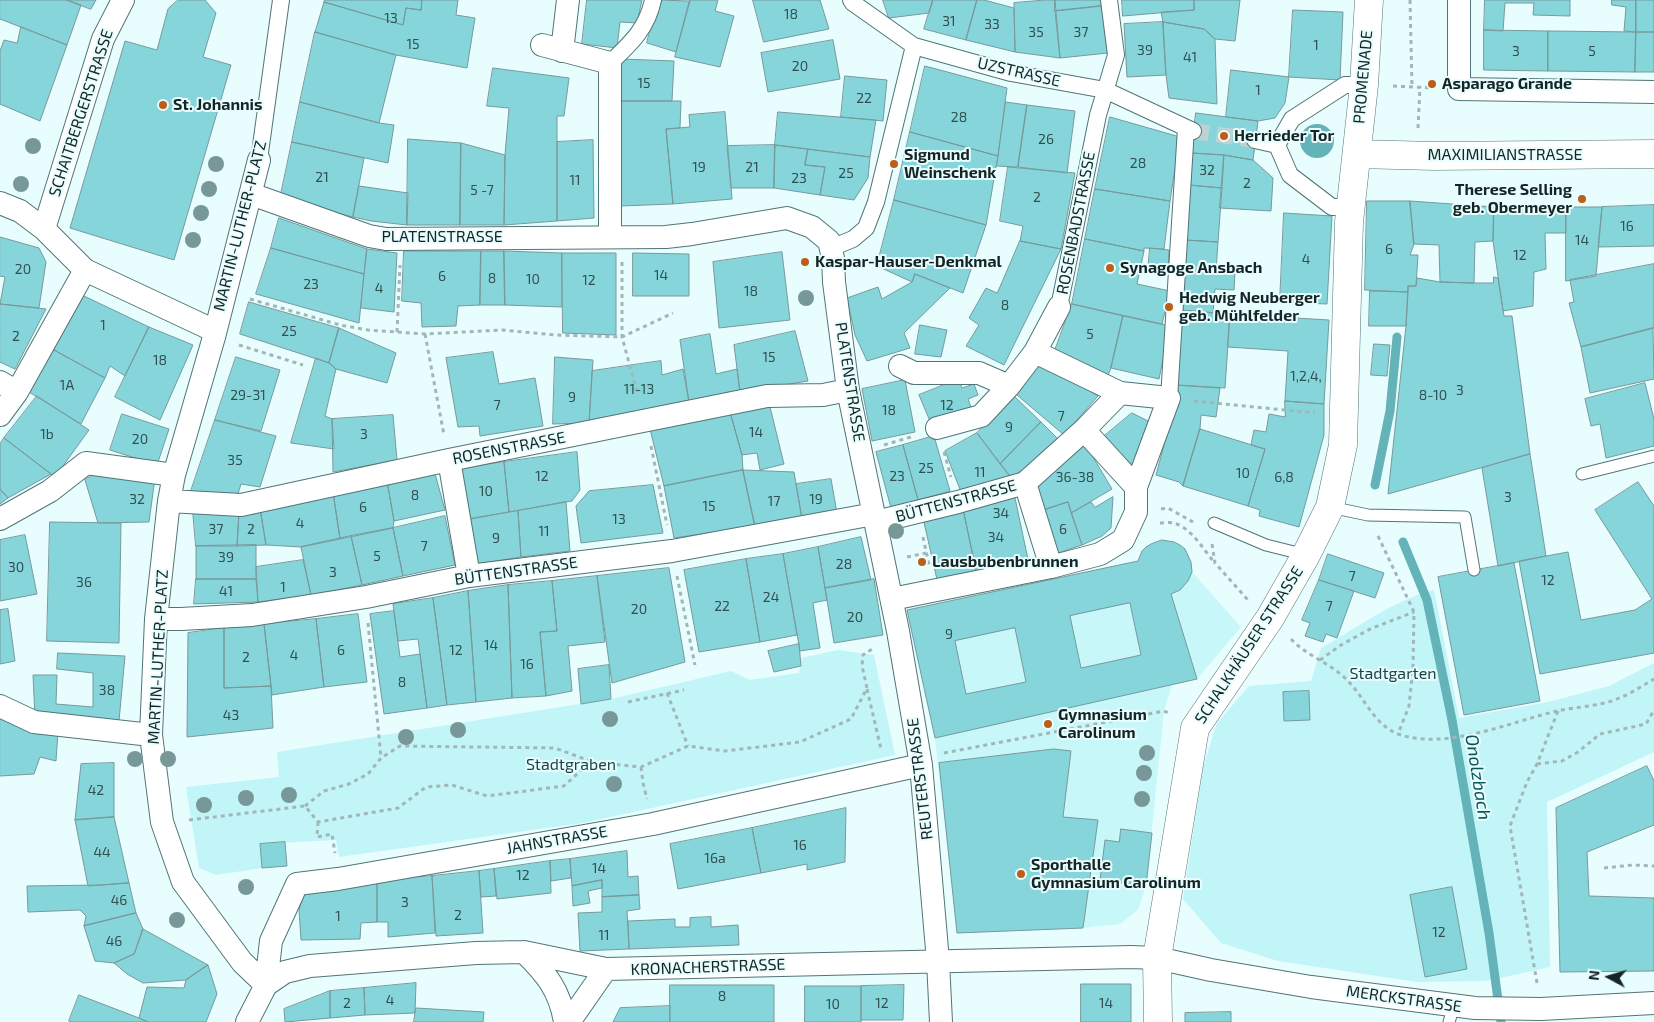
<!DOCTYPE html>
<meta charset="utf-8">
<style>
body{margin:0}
#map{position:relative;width:1654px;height:1022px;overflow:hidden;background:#e7fdfe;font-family:"Exo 2",sans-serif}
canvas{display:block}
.north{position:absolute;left:1584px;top:952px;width:50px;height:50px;-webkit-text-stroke:4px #e7fdfe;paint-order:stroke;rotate:276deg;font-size:14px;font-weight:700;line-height:20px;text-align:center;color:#162425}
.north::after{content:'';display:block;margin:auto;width:18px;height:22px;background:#162425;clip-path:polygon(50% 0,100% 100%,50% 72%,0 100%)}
</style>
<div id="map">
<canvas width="1654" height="1022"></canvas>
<div class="north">N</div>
</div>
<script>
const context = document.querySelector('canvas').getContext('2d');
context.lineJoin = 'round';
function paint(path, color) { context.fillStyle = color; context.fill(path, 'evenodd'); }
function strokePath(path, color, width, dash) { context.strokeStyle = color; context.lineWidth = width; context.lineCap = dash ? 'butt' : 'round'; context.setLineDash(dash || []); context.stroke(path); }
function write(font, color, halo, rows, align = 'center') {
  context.font = font + ' "Exo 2",sans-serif'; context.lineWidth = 4; context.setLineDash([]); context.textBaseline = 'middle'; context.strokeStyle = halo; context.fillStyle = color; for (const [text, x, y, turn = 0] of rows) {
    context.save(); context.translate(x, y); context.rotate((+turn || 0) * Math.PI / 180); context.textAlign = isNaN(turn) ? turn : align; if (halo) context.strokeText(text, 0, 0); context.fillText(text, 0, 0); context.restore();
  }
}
paint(new Path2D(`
 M1162 540 1174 542 1185 549 1191 562 1192 572 1241 627 1197 679 1172 685 1164 711 1146 886 1138 910 1120 924 1083 928 957 933 935 738 907 610 1138 561 1146 547 1151 544Z`), '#c7f7f9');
paint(new Path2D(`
 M1434 590 1459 718 1548 702 1609 686 1654 663V752L1547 802 1550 967 1486 981 1417 982 1278 961 1221 943 1183 899 1203 767 1217 723 1249 686 1311 681 1321 648C1355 629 1398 598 1434 590Z
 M838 650 874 655 895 755 583 823 339 857 336 840 260 844 262 868 216 875 199 868 186 787 279 777 277 752 611 699 731 671 750 680 799 673 802 658Z`), '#c1f5f8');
paint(new Path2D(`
 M1300 141a17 17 0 1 1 34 0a17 17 0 1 1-34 0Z`), '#63b3b8');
strokePath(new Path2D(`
 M1375 485 1390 411 1397 337
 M1403 542 1427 600 1452 720 1489 933 1501 1022`), '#63b3b8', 9);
const building = new Path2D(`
 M0 0H67L81 5 67 45 0 19Z
 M67 0H96L91 9Z
 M178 0H205L216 13 203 57 231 65 174 260 70 228 125 41 157 50 168 9Z
 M325 0H422L421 10 406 8 403 25 324 2Z
 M422 0H458L456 15 475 18 467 68 396 55 315 32 324 2 403 25 406 8 421 10Z
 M587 0H642L637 23 620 22 617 48 582 44Z
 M658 0 690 1 676 52 647 43Z
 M690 0H718L715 11 734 16 720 67 675 57Z
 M753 0H820L829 29 764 42Z
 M883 0H933L929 13 889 18Z
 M933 0H977L966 40 924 29Z
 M977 0H984L1014 8 1015 52 966 40Z
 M1045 0H1055L1060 58 1015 52 1014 3Z
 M1055 0H1101L1102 6 1055 11Z
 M1122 0H1194V10L1123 16Z
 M1194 0H1240L1235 41 1215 39 1204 29 1163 22 1161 12 1194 10Z
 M1485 0H1570V16L1533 15 1534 3H1505L1503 31 1484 30Z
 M1612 0H1636V32L1624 31 1626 7 1612 5Z
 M1636 0H1654V32H1636Z
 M1102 6 1108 53 1060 58 1055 11Z
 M1293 10 1343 12 1340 80 1289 77Z
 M1163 22 1204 29 1215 39 1217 104 1169 98 1166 75Z
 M1163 22 1166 75 1127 77 1124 24Z
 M21 27 67 45 40 121 0 104V51L4 40 17 43Z
 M1484 30 1548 31V71L1484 70Z
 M1548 31 1636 32 1635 72 1548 71Z
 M315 32 396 55 379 123 300 102Z
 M1636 32H1654V72H1635Z
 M833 40 840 79 768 92 761 53Z
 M622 59 674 61 672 101H621Z
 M925 66 1007 88 998 156 910 132Z
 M493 68 569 78 564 116H557V221L504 225 505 155 509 108 487 106Z
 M1231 70 1289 77 1285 103 1275 118 1258 121 1226 117Z
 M845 76 887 80 883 121 841 117Z
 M621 101H681L680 128 666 129 673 204 621 206Z
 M300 102 379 123 394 125 388 163 292 142Z
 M1006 102 1027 105 1018 167 997 166Z
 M1027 105 1075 111 1067 173 1018 167Z
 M725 112 732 199 673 204 666 129 690 127 689 115Z
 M778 112 876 120 870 157 775 145Z
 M1196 113 1258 121 1253 160 1224 155 1191 153Z
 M1110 117 1180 137 1170 201 1095 189Z
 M910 132 998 156 986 225 894 200Z
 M408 139 461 143 460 225H407Z
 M593 140 594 218 557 221V142Z
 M292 142 364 158 353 217 280 199Z
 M461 143 505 155 504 225H460Z
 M775 145 774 188H731L727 146Z
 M775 145 808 149 805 165 825 167 820 195 774 188Z
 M808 149 870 157 868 178 854 200 820 195 825 167 805 165Z
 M1191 153 1224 155 1222 188 1189 185Z
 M1224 155 1253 160 1273 178 1271 211 1220 208Z
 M1008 167 1075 173 1061 249 1020 241 1023 226 1000 221Z
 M1189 185 1222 188 1218 242 1185 240Z
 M359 186 408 193 407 225 371 221 353 217Z
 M1095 189 1170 201 1164 249 1144 248V251L1085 239Z
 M894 200 986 225 963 293 915 274 912 282 877 266Z
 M1367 201H1410L1414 244 1410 255H1418L1416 286H1408V292L1365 290Z
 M1410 201 1494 207 1493 241 1475 242 1474 283 1440 282 1439 245 1414 244Z
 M1654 205V246L1598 247 1602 207Z
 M1494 207H1566V233H1545L1546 269 1534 272 1533 306 1503 311 1493 241Z
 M1566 207H1602L1596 276 1566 281Z
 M1284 213 1332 216 1327 304 1280 302Z
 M279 218 367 249 364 274 271 248Z
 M0 237 39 248 46 262 39 308 0 304 5 277 0 276Z
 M1085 239 1144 251 1137 284 1170 291 1162 324 1072 304Z
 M1185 240 1218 242 1216 271 1235 272 1234 290 1215 289 1213 313 1180 310Z
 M1020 241 1061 249 1004 365 966 346 979 325 969 318 986 288 997 293Z
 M271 248 364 274 359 323 256 294Z
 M1150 248 1169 250 1168 273 1148 271Z
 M367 249 397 253 394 312 361 308Z
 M404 251H481L480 305 458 306 456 326 422 327 421 303 402 301Z
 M481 251H504L505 305H480Z
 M504 251 562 253V307L505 305Z
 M782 252 790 320 719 328 713 262Z
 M562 253H616V335L563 333Z
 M633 253 689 254V296H633Z
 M1654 264V328L1581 347 1569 303 1574 302 1570 280Z
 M915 274 950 288 904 333 910 348 867 361 855 335 847 298 878 287 882 299 912 282Z
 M1494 277 1498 278 1504 316H1512L1530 454 1388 494 1406 326 1408 286H1416L1417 278 1440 282 1474 283H1493Z
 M1370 291 1408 292 1406 326H1369Z
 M84 296 149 327 125 376 110 366 105 378 54 350Z
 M249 302 339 328 329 363 240 334Z
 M0 304 46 309 15 369 0 362Z
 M1072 304 1123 316 1111 368 1108 375 1054 353Z
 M1180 310 1230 314 1225 388 1176 385Z
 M1230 314 1329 320 1324 404 1285 401 1288 351 1228 347Z
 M1123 316 1170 326 1159 379 1111 368Z
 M920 325 947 330 941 357 915 354Z
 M149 327 193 345 160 420 115 397Z
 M339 328 396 353 387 383 336 369 329 363Z
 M1653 328 1654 379 1590 393 1581 347Z
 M795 331 808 381 740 392 734 345Z
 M710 334 716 374 737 369 740 392 689 402 680 340Z
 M1374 344 1390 345 1387 376 1371 375Z
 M54 350 105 378 81 424 29 392Z
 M493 352 499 384 535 378 543 426 480 436 479 426 458 427 446 358Z
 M236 357 280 370 261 431 215 420Z
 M555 357 593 360 589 423 553 424Z
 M316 358 329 363 336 369 325 416 332 419 334 449 291 443Z
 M661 361 662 375 683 369 689 402 589 423 592 371Z
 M1042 361 1098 396 1064 435 1017 395Z
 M959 379 962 388 974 384 978 395 968 399 972 410 932 426 919 395Z
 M905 380 915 432 872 441 862 389Z
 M1645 383 1654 419V446L1606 458 1600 424 1591 426 1585 399Z
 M1176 385 1220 388 1216 417 1201 415 1200 429 1183 486 1179 482 1156 475 1173 412Z
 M1013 395 1041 422 1000 464 977 433Z
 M37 396 89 430 55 477 4 438Z
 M1285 401 1324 404V435L1299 527 1259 516 1260 510 1248 506 1265 449 1251 445 1254 430 1266 432 1269 414 1285 417Z
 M769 403 784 464 760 470 757 453 742 455 730 412Z
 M730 412 742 455 743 470 664 486 650 429Z
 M1132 413 1152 423 1137 469 1102 438Z
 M122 414 169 429 157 465 110 450Z
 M393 415 397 460 333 472 332 419Z
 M215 420 276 436 260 487 241 484 237 497 190 494Z
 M1041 422 1060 441 1023 473 1020 471 1013 480 1000 464Z
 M1200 429 1265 449 1248 506 1183 486Z
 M977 433 1013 480 963 497 945 451Z
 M934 436 950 491 918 500 903 445Z
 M4 438 51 474 8 498 0 489V444Z
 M1084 442 1112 489 1071 513 1068 502 1044 510 1034 485 1046 480 1043 473Z
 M903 445 918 500 891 508 876 452Z
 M577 452 580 490 572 501 509 512 504 462Z
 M1530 454 1546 556 1498 566 1482 468Z
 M504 462 509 512 470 519 461 469Z
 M434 470 445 510 394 521 387 481Z
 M743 470 755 526 674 538 664 486Z
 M743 470 794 472 802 519 755 526Z
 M98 472 155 478 149 522 98 523 85 480Z
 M831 479 837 513 802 519 796 484Z
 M387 481 394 521 393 528 340 539 333 492Z
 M1638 482 1654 506V653L1540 674 1519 561 1568 552 1581 620 1635 610 1652 599 1595 510Z
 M653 485 663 533 581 543 576 506 589 491Z
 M0 489 8 498 0 504Z
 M333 492 340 539 301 547 266 545 260 508Z
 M1113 497 1111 528 1102 536 1082 545 1071 513 1091 502 1095 507Z
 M1015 498 1029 564 977 575 963 509Z
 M566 502 570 551 521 557 518 511Z
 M1068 502 1082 545 1058 553 1044 510Z
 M260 508 266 545 237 546 239 512Z
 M963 509 977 575 938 584 923 518Z
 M193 511 239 512 237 546H196Z
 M518 511 521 557 476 564 470 519Z
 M445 516 455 565 403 576 393 528Z
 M50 522 121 523 119 643 47 641Z
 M393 528 403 576 362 585 351 536Z
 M25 535 37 594 0 601V540Z
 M351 536 362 585 311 595 301 547Z
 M861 537 871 580 825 588 818 547Z
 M1162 540 1174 542 1180 545 1185 549 1191 562 1192 572 1188 581 1180 590 1171 594 1197 679 935 738 907 610 1138 561 1142 551 1146 547 1151 544ZM1130 603 1141 655 1081 668 1070 616ZM1015 628 1026 682 966 694 955 641Z
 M256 545V579H196V546Z
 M818 547 827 600 813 603 820 648 800 651 783 554Z
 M783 554 797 635 760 642 746 559Z
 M1328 554 1384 573 1375 598 1319 580Z
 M746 559 760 642 699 652 684 570Z
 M303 560 311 595 258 602 256 567Z
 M1514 563 1540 701 1464 715 1438 577Z
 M669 568 685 662 612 683 597 576Z
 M597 576 605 642 568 646 572 691 546 696 540 632 557 631 552 581Z
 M196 579H256L258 602 194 604Z
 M874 579 883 635 834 643 825 588Z
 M1319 580 1354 591 1337 638 1326 634 1323 642 1305 636 1310 623 1302 620Z
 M552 581 557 631 540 632 546 696 512 698 508 585Z
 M508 585 512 698 476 702 468 591Z
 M468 591 476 702 447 705 433 598Z
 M433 598 447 705 427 708 418 639 398 641 393 604Z
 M8 609 15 661 0 664V610Z
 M394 611 400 657 420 654 427 708 384 714 370 614Z
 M358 614 367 682 324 687 316 619Z
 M316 619 324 687 272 695 264 624Z
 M264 624 271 686 224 688V628Z
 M224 628V688L271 686 273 728 187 737 188 633Z
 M799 644 801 666 774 672 768 651Z
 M58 653 125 656 119 721 35 718 33 675H57L56 704 93 707V673L57 669Z
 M609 665 611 699 581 704 578 669Z
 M1309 691 1310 720 1284 721 1283 692Z
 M0 718 58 732 56 761 40 757 34 774 0 776Z
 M1054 749 1071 751 1063 817 1098 820 1083 928 957 933 939 763Z
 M114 763V817L75 820 81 764Z
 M1647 766 1654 781V825L1587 852 1589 896 1654 898V971L1560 972 1556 808Z
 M846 808 845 862 807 870V864L761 873 752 828Z
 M114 817 129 883 88 886 75 820Z
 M752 828 761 873 678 889 670 844Z
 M1121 829 1152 833 1146 886 1100 880 1105 840 1119 842Z
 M285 842 287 866 262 868 260 844Z
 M627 851 628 877 638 876 639 895 602 897V880L572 886 570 859Z
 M570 859 571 878 551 881 550 861Z
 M550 861 551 893 497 899 494 869Z
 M494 869 496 896 481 897 479 871Z
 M479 871 483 933 436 936 432 876Z
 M432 876 435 933 388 937V922H377V881Z
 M602 880V888L588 891 590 903 573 906 572 886Z
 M377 881V922L361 923 360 939 301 940 299 910 305 890Z
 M129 883 136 913 84 926 86 916 80 910 28 912 27 886 101 885Z
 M1452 887 1467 969 1425 977 1410 895Z
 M639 895 640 909 627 911 629 949 580 951 578 913 602 912V897Z
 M136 913 143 929 134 954 114 963 95 961 84 926Z
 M711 917V927L738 925 739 945 629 949 628 921 675 919V927H690V918Z
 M143 929 208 965 186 980 143 983 127 974 114 963 134 954Z
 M208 965 217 994 206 1022H148L139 1018 147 987 184 988 186 980Z
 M416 983 415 1013 365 1015 364 988Z
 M1081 984H1131V1022H1081Z
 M670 985H774V1022H670Z
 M904 985 903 1020H861V986Z
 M805 986H861V1022H805Z
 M364 988 365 1015 330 1018V991Z
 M330 991V1018L285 1022 284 1009Z
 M79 995 139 1018 148 1022H72L69 1021Z
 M670 1006V1022H613L620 1008Z
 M416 1008 484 1012 483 1022H414Z
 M1231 1012V1022H1185V1013Z`);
paint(building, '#85d5da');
strokePath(building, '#779a9c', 1);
strokePath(new Path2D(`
 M1193 131 1255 140`), '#bdd2d3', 16, [16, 8]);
const service = new Path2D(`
 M1582 474 1654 456
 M1330 507 1368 515 1465 517 1474 570
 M1214 523 1266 545 1306 555
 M1449 1022 1454 1006`);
const pedestrian = new Path2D(`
 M851 0 853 3 914 46 1011 73 1105 90 1193 131
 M610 63C630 44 647 29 653 0
 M1255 140 1277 145 1290 175 1332 207H1337
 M1277 145 1292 119 1345 85H1364
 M259 160 281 0
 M831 248 853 239 866 228 876 202 914 46
 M1059 307 1098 115 1116 55 1109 0
 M1169 398 1186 128`);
const minor = new Path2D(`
 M123 0 103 39 44 229 85 270 215 331
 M1459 0V89L1654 92
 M542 45 610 63V236
 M562 51 568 0
 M259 160 214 337 174 475 169 501 156 619 151 735 162 822 183 882 242 962 266 985
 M251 194 369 236 386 239 666 237 692 234 787 218 812 227 829 241 833 258 834 282 848 390 898 631 921 765 938 961 941 1022
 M0 203 20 211 44 229
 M900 366 914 373H979L1009 386
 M0 382 17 392 0 415
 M17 392 85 270
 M937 428 981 416 1009 386 1035 352 1059 307
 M1084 430 1136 487
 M449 460 469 576
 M1025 483 1051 567
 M169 501 241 505 449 460 767 396 823 395 848 390
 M0 519 50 491 86 463 174 475
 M876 522 958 502 1025 483 1084 430 1120 393
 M892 599 1051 567 1100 554 1123 540 1136 512V487L1169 398 1120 393 1035 352
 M156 619H181L252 615 366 597 469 576 672 551 874 514
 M0 706 34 722 151 735
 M524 952C546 973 560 991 565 1022
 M266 985 285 972 310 966 476 953 524 952 606 969 1131 957 1157 958 1211 970 1311 987 1475 1008 1541 1009 1654 1003
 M247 1022 266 985 271 941 297 884 338 879 653 824 921 765
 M569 1022 606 969`);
const tertiary = new Path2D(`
 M1357 154 1434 156 1654 154
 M1158 1022 1157 958 1195 728 1270 618 1306 555 1330 507 1343 445 1349 222 1364 85 1369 0`);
strokePath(service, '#527476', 13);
strokePath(pedestrian, '#527476', 18);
strokePath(minor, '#527476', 24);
strokePath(tertiary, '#527476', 29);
strokePath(new Path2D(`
 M1410 0 1412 87
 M1393 86 1434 88
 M1418 128 1420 87
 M622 262V337L638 396
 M250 299 340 325 368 330 425 334 502 330 556 335 622 337 673 313
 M397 332 400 265
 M425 334 444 435
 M239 345 303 365
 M1194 401 1315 413
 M884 445 914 436
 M651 446 667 525
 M944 452 951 477
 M1161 509 1168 508 1193 522
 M1160 523C1164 523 1169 522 1173 523 1190 526 1203 549 1214 562
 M1378 536 1414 612 1413 667 1409 706 1398 734
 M923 537 929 565
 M1212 544 1215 563 1248 600
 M907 557 926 553
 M677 576 695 665
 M368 623 381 758
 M1291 639C1307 656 1330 663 1346 679 1364 696 1373 724 1398 734 1445 751 1510 722 1557 711 1575 707 1601 706 1617 699 1630 694 1642 686 1654 679
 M1320 660 1341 645 1370 629 1414 612
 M867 689 881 749
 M667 693 688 746
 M628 702 684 690
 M944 753 1164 711 1171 714
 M1537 764 1562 761 1578 752 1600 734 1646 724 1654 710
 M641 767 643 783 647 799
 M305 806 324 791 349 784 368 774 381 758 400 746 555 748 590 761
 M189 820 305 806 318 822 398 808 426 787 452 785 487 796 564 786 590 762 641 767 688 746 725 751 800 742 851 719 867 688 862 666 863 655 875 647
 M318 822 317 837 332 834 335 853
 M1604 868 1633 865 1654 866
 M1537 983 1510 826 1527 782 1537 764 1558 711`), '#a3b6b7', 3, [4, 4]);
strokePath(service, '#fff', 11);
strokePath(pedestrian, '#fff', 16);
strokePath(minor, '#fff', 22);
strokePath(tertiary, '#fff', 28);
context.fillStyle = '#789798';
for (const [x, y] of [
 [33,146],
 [216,164],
 [21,184],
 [209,189],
 [201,213],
 [193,240],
 [806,298],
 [896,531],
 [610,719],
 [458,730],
 [406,737],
 [1147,753],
 [135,759],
 [168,759],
 [1144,773],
 [614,784],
 [289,795],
 [246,798],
 [1142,799],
 [204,805],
 [246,887],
 [177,920]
]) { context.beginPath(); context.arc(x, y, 8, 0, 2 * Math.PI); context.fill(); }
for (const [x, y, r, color] of [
 [1432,84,5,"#bd5d18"],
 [163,105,5,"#bd5d18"],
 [1224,136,5,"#bd5d18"],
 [894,164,5,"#bd5d18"],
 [1582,199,5,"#bd5d18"],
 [805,262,5,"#bd5d18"],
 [1110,268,5,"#bd5d18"],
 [1169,307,5,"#bd5d18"],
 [922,562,5,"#bd5d18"],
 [1048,724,5,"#bd5d18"],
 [1021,874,5,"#bd5d18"]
]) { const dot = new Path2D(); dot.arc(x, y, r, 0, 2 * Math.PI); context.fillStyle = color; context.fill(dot); strokePath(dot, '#e7fdfe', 2); }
write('14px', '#325052', null, [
 ["18",791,14],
 ["13",391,18],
 ["31",949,21],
 ["33",992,24],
 ["35",1036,32],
 ["37",1081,32],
 ["15",413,44],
 ["1",1316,45],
 ["39",1145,50],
 ["3",1516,51],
 ["5",1592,51],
 ["41",1190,57],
 ["20",800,66],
 ["15",644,83],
 ["1",1258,90],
 ["22",864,98],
 ["28",959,117],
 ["26",1046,139],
 ["28",1138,163],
 ["19",699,167],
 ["21",752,167],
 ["32",1207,170],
 ["25",846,173],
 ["21",322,177],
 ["23",799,178],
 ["11",575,180],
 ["2",1247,183],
 ["5 -7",482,190],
 ["2",1037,197],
 ["16",1627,226],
 ["14",1582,240],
 ["6",1389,249],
 ["12",1520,255],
 ["4",1306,259],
 ["20",23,269],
 ["14",661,275],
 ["6",442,276],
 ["8",492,278],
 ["10",533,279],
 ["12",589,280],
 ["23",311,284],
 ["4",379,288],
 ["18",751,291],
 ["8",1005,305],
 ["1",103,325],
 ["25",289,331],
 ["5",1090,334],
 ["2",16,336],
 ["15",769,357],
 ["18",160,360],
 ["1,2,4,",1306,376],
 ["1A",67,385],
 ["11-13",639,389],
 ["3",1460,390],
 ["29-31",248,395],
 ["8-10",1433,395],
 ["9",572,397],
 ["7",497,405],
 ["12",947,405],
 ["18",889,410],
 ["7",1061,416],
 ["9",1009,427],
 ["14",756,432],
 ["1b",47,434],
 ["3",364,434],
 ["20",140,439],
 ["35",235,460],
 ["25",926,468],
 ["11",980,472],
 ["10",1243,473],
 ["12",542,476],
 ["23",897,476],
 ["36-38",1075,477],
 ["6,8",1284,477],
 ["10",486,491],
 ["8",415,495],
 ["3",1508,497],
 ["32",137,499],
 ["19",816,499],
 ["17",774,501],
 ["15",709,506],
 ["6",363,507],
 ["34",1001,513],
 ["13",619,519],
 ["4",300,523],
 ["37",216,529],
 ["2",251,529],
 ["6",1063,529],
 ["11",544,531],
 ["34",996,537],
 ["9",496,538],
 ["7",424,546],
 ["5",377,556],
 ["39",226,557],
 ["28",844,564],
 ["30",16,567],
 ["3",333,572],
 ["7",1352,576],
 ["12",1548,580],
 ["36",84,582],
 ["1",283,587],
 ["41",226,591],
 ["24",771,597],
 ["22",722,606],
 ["7",1329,606],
 ["20",639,609],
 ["20",855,617],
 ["9",949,634],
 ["14",491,645],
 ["6",341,650],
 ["12",456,650],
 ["4",294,655],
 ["2",246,657],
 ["16",527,664],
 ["8",402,682],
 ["38",107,690],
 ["43",231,715],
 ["42",96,790],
 ["16",800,845],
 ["44",102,852],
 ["16a",715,858],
 ["14",599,868],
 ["12",523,875],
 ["46",119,900],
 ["3",405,902],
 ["2",458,915],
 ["1",338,916],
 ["12",1439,932],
 ["11",604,935],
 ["46",114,941],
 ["8",722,996],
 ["4",390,1000],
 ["2",347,1003],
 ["12",882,1003],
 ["14",1106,1003],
 ["10",833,1004]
]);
write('16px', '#162425', '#e7fdfe', [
 ["UZSTRASSE",1019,72,13],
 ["PROMENADE",1363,77,-85],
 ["SCHAITBERGERSTRASSE",81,113,-72],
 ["MAXIMILIANSTRASSE",1505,155],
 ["ROSENBADSTRASSE",1076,223,-79],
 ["MARTIN-LUTHER-PLATZ",240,226,-76],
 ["PLATENSTRASSE",442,237],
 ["PLATENSTRASSE",850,382,81],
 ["ROSENSTRASSE",509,448,-11],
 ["BÜTTENSTRASSE",956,501,-15],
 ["BÜTTENSTRASSE",516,571,-8],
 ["SCHALKHÄUSER STRASSE",1249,645,-57],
 ["MARTIN-LUTHER-PLATZ",158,657,-87],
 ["REUTERSTRASSE",920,779,-97],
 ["JAHNSTRASSE",557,840,-10],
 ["KRONACHERSTRASSE",708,967,-2],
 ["MERCKSTRASSE",1404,999,8]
]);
write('bold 16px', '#162425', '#e7fdfe', [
 ["Asparago Grande",1442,84],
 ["St. Johannis",173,105],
 ["Herrieder Tor",1234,136],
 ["Sigmund",904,155],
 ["Weinschenk",904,173],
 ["Therese Selling",1572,190,"right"],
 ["geb. Obermeyer",1572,208,"right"],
 ["Kaspar-Hauser-Denkmal",815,262],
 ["Synagoge Ansbach",1120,268],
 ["Hedwig Neuberger",1179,298],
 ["geb. Mühlfelder",1179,316],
 ["Lausbubenbrunnen",932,562],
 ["Gymnasium",1058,715],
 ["Carolinum",1058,733],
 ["Sporthalle",1031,865],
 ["Gymnasium Carolinum",1031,883]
], 'left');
write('16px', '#1d4345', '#e7fdfe', [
 ["Stadtgarten",1393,674],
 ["Stadtgraben",571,765]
]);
write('italic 18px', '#0b5357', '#e7fdfe', [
 ["Onolzbach",1478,777,81]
]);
</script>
